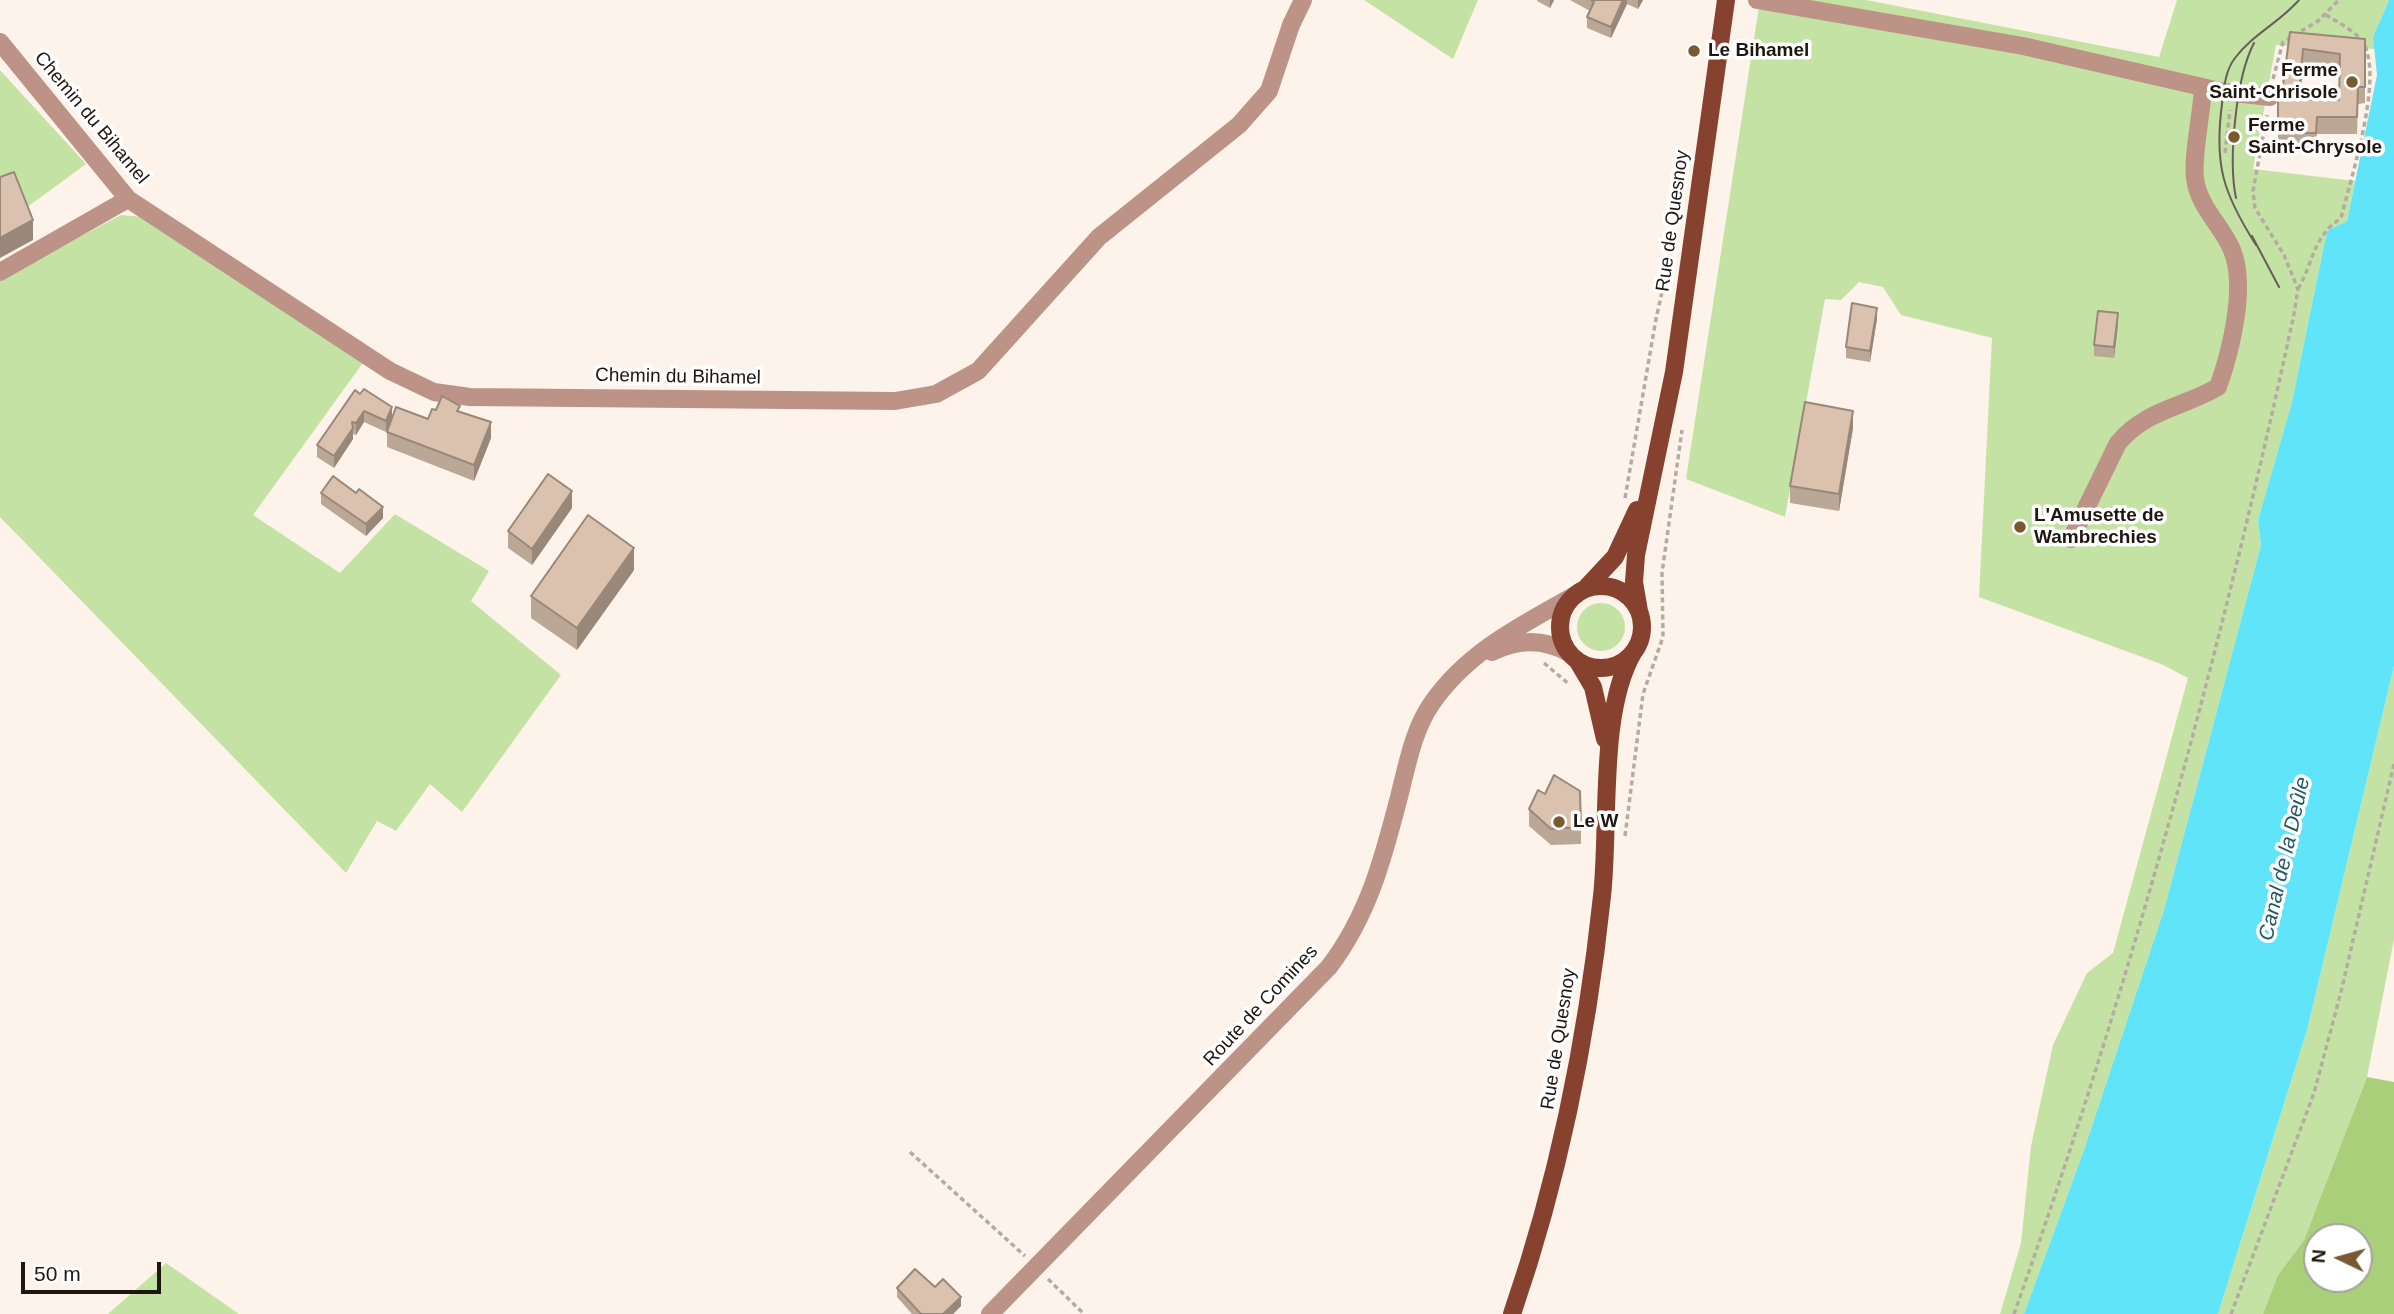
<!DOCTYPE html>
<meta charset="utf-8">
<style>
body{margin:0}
#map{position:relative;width:2394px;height:1314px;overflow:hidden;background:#fdf3ea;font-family:Arial,sans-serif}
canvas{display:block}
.north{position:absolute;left:2303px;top:1223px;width:70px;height:70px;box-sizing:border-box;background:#fff;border:2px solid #a5a29f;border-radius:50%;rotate:275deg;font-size:19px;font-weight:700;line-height:28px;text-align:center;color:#1f160f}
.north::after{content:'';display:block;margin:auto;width:24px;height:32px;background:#7a5830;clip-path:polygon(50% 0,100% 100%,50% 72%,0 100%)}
.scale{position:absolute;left:21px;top:1262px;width:140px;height:32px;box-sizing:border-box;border:4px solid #1f160f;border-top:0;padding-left:9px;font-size:21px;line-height:24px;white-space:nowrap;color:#1f160f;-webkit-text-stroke:5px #fff;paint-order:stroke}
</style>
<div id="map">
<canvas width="2394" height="1314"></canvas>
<div class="north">N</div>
<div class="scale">50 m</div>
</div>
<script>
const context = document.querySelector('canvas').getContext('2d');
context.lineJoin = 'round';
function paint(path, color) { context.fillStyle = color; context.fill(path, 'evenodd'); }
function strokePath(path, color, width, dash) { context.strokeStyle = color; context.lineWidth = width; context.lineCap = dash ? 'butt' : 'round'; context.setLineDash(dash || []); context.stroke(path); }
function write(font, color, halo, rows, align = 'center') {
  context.font = font + ' Arial,sans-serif'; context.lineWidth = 7; context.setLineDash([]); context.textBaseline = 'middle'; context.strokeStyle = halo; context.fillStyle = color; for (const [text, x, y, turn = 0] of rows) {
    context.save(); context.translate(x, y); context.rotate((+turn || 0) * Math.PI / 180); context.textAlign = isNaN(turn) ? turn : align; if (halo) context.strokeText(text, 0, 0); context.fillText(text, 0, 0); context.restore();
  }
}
paint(new Path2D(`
 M1364 0H1478L1453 59Z
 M1760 0H1866L2159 57 2177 0H2389L2373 37 2375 49 2276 45 2253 169 2355 181 2347 221 2327 231 2292 402 2258 520 2261 545 2164 910 2084 1150 2024 1314H2000L2021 1243 2031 1146 2053 1045 2087 973 2113 953 2188 678 2161 664 1979 597 1992 338 1901 315 1883 287 1859 282 1841 300 1825 299 1785 517 1686 479Z
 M0 70 86 164 26 208 0 179Z
 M121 215 143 217 365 360 253 515 340 573 395 514 489 571 471 601 561 675 462 812 430 784 396 831 377 821 346 873 0 517V279Z
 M1577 627a24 24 0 1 1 48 0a24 24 0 1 1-48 0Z
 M2394 666V939L2367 1077 2304 1240 2278 1275 2263 1314H2218L2307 1030Z
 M166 1263 239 1314H108Z`), '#c5e2a5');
paint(new Path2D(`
 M2367 1077 2394 1082V1314H2263L2278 1275 2304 1240ZM2317 1237H2359V1279H2317Z`), '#a9cf7a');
paint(new Path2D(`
 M2389 0H2394V666L2307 1030 2218 1314H2024L2084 1150 2164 910 2261 545 2258 520 2292 402 2327 231 2347 221 2377 75 2373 37Z`), '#5fe4fa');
strokePath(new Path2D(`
 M2273 79 2283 42 2318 21 2339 0
 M2225 153 2230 110
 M2298 289C2315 259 2312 238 2341 218 2351 177 2383 81 2364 44 2359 33 2337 22 2326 15
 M1625 498 1656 319 1672 247
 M1544 663 1570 685
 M1625 836 1643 694 1663 637 1662 573 1682 430
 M910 1152 1025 1256
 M1048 1279 1084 1314
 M2014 1314C2130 987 2221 653 2294 314L2298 289 2284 255 2255 208 2253 191 2267 115
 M2231 1314 2314 1093 2341 992 2394 764`), '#b4aba2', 3.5, [5, 3.5]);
strokePath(new Path2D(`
 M1757 0 2023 46 2224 92 2270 97
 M0 42 128 199 390 371 434 392 470 397 895 401 936 394 978 371 1099 237 1239 125 1269 91 1291 25 1303 0
 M0 272 128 199
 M2071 539 2118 443C2147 409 2182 408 2218 387 2231 351 2247 286 2232 250 2222 226 2198 206 2195 178 2192 158 2202 112 2203 87
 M1492 652C1518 639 1543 638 1569 653
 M990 1314 1329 967C1368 916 1383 859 1399 797 1407 766 1413 730 1432 703 1468 651 1522 625 1575 595`), '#bd9388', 18);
strokePath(new Path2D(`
 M1560 627a41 41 0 1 1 82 0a41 41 0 1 1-82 0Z
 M1586 588 1615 557 1637 510
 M1639 611 1634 582 1636 555 1674 372 1726 0
 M1577 660 1593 687 1605 739
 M1512 1314C1559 1178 1587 1039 1602 896 1610 825 1598 711 1634 651`), '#87412f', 18);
strokePath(new Path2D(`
 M2236 198C2228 160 2236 77 2254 43
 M2252 236 2279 287
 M2256 245C2223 193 2214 165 2222 104 2224 88 2225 71 2235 58 2252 35 2280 22 2299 0`), '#685f57', 2);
paint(new Path2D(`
 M1537 0H1554L1550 8 1537 1Z
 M1570 0H1643L1638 9 1627 4 1611 38 1587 28V17L1590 11Z
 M2290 32 2365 39V103L2358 104 2357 134H2317L2316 150H2278V100H2281ZM2303 66 2340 71 2339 100H2300Z
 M1877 319 1870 362 1846 358V347Z
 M2118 325 2114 358 2094 356V345Z
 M355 390 392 418 386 432 364 422 356 435 353 434V439L334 468 317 457V445Z
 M436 410 460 412 491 438 474 481 387 447V432L428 419Z
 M1853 428 1839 511 1790 503V486Z
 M321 493H356L383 518 366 536 321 504Z
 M572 508 532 565 508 548V531Z
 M634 570 577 650 531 618V596Z
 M1529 809 1581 827V844L1551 845 1529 826Z
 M935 1287 961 1306 953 1314H912L897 1297V1288Z`), '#bba796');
paint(new Path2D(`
 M1550 0H1554L1550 8Z
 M1623 0H1627V4L1611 38V27Z
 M1638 0H1643L1638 9Z
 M2303 49V66L2298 117V100Z
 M33 220V240L0 258V238Z
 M1877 308V319L1870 362V351Z
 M2118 313V325L2114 358V347Z
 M392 407V418L386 432V421Z
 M364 411V422L356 435V423Z
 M1853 411V428L1839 511V494Z
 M491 422V438L474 481V465Z
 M353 428V439L334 468V456Z
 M572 491V508L532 565V549Z
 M383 507V518L366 536V524Z
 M634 548V570L577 650V628Z
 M961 1297V1306L953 1314H943Z`), '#99887a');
const building = new Path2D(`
 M1591 0H1623L1611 27 1587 17 1594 2Z
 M2290 32 2365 39V87H2358L2357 117H2317L2316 133H2278V100H2281ZM2303 49 2340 54 2339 100H2298Z
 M14 172 33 220 0 238V177Z
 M1852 303 1877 308 1870 351 1846 347Z
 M2098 311 2118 313 2114 347 2094 345Z
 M364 389 392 407 386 421 364 411 356 423 352 422 353 428 334 456 317 445 355 390 360 394Z
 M442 396 460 406 457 411 491 422 474 465 387 432 396 407 428 419 432 409 436 410Z
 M1805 402 1853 411 1839 494 1790 486Z
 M548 474 572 491 532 549 508 531Z
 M333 476 356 493 359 489 383 507 366 524 321 493Z
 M588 515 634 548 577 628 531 596Z
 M1554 775 1580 791 1581 827 1551 829 1529 809 1538 790 1545 794Z
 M915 1269 935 1287 943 1279 961 1297 943 1314H921L897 1288Z`);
paint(building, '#dac2ae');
strokePath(building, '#99887a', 2);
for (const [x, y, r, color] of [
 [1694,51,7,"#7a5830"],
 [2352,82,7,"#7a5830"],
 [2234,137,7,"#7a5830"],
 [2020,527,7,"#7a5830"],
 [1559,822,7,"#7a5830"]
]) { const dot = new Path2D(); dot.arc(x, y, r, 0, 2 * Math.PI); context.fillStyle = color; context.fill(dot); strokePath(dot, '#fff', 2.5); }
write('bold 19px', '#1f160f', '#fff', [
 ["Le Bihamel",1708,51],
 ["Ferme",2338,71,"right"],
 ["Saint-Chrisole",2338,93,"right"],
 ["Ferme",2248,126],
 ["Saint-Chrysole",2248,148],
 ["L'Amusette de",2034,516],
 ["Wambrechies",2034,538],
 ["Le W",1573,822]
], 'left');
write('19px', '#1f160f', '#fff', [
 ["Chemin du Bihamel",91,118,50],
 ["Rue de Quesnoy",1673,221,-82],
 ["Chemin du Bihamel",678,377,1],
 ["Route de Comines",1261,1006,-47],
 ["Rue de Quesnoy",1559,1039,-81]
]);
write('italic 21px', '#225a63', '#fff', [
 ["Canal de la Deûle",2285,859,-77]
]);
</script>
